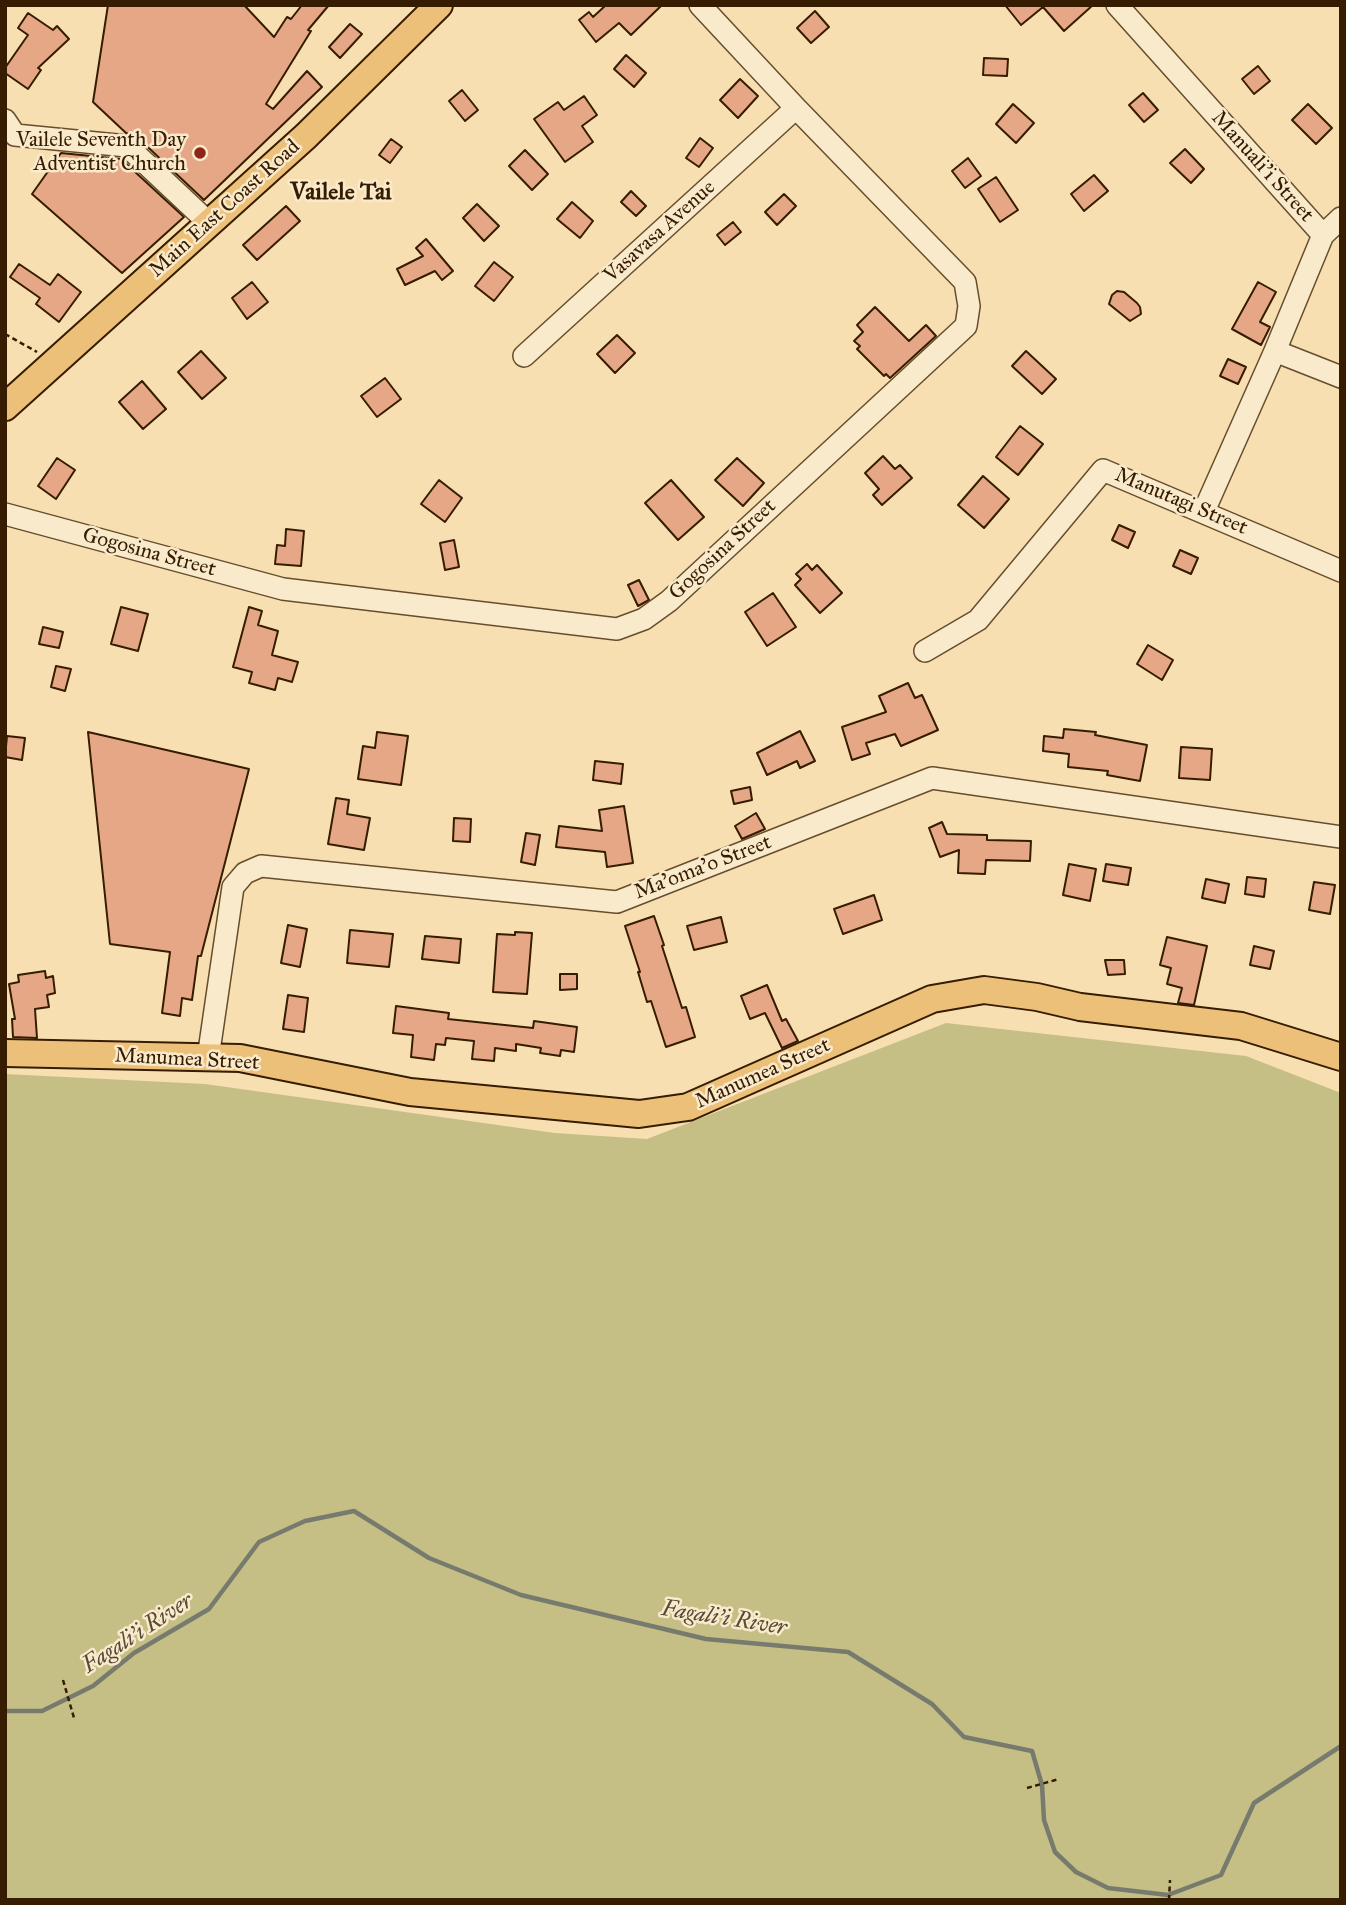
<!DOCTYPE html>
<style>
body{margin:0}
#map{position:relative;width:1346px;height:1905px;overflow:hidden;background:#f7dfb1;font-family:"IM FELL Great Primer",serif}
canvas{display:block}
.frame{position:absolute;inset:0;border:7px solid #361c00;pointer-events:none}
</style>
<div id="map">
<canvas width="1346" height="1905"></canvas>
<div class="frame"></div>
</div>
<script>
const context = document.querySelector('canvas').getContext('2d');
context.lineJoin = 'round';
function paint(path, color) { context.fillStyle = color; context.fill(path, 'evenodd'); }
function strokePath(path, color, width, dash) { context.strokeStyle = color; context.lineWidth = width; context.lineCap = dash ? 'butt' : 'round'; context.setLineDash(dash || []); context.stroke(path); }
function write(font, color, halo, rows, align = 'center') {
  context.font = font + ' "IM FELL Great Primer",serif'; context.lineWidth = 5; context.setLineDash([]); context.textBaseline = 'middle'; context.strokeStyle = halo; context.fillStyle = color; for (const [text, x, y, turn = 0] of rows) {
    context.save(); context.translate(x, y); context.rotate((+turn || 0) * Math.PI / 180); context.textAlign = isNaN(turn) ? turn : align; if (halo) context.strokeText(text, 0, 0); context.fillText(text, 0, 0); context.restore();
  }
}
paint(new Path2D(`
 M946 1023 1246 1056 1341 1093V1900H5V1074L205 1084 555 1133 647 1139Z`), '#c5bf86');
strokePath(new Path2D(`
 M5 1711H42L93 1686 134 1653 209 1609 259 1542 305 1521 354 1511 429 1558 521 1595 706 1639 848 1652 932 1704 964 1737 1032 1751 1042 1785 1044 1820 1055 1852 1076 1872 1108 1888 1168 1895 1221 1875 1254 1803 1341 1746`), '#777b6e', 4.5);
const building = new Path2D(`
 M108 5H244L274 37 287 17 291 19 302 5H329L308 30 311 31 266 104 273 109 307 71 322 87 204 200 136 136 126 133 93 102Z
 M606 5H662L631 35 619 23 596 42 579 20 589 12 593 17Z
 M1005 5H1093L1064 31 1043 7 1021 25Z
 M815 11 829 27 811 43 797 28Z
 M28 13 53 30 57 26 69 39 38 68 41 70 28 89 5 73V68L28 35 18 28Z
 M350 24 362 34 340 58 329 47Z
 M626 55 646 73 634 87 614 69Z
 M984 58 1008 59 1007 76 983 75Z
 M1258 66 1270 81 1254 94 1242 79Z
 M740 79 758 96 738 118 720 100Z
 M462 90 478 110 465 121 449 101Z
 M1143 93 1158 110 1144 122 1129 105Z
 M584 96 597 115 582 126 593 142 565 162 534 119 558 102 564 110Z
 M1013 104 1034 123 1016 143 996 124Z
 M1308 104 1332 128 1316 144 1292 120Z
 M700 138 713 148 699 167 686 158Z
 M391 139 402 147 390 163 379 155Z
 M1185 149 1204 169 1191 183 1170 163Z
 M525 150 548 174 532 190 509 166Z
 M61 153 121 159 184 217 122 273 32 194Z
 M968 158 981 176 965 188 952 171Z
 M1094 175 1108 191 1084 211 1071 194Z
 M996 177 1018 210 1000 222 978 189Z
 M631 191 646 206 636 216 621 202Z
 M784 194 796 206 777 225 765 212Z
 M572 202 593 221 580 238 557 219Z
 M477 204 499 226 484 241 463 218Z
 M286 206 300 221 257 260 243 245Z
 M733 222 741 232 725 245 717 235Z
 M426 239 453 271 442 280 435 271 405 285 397 269 423 256 416 248Z
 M494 262 513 277 494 301 475 286Z
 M19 264 50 285 58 274 81 292 59 322 36 304 40 298 10 277Z
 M252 282 268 302 247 319 232 298Z
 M1258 282 1276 292 1260 322 1270 327 1261 345 1232 329Z
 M1117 291 1124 292 1137 303 1140 307 1141 314 1130 321 1109 304 1112 295Z
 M875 307 909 341 926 325 936 336 890 378 886 374 884 376 857 349 860 346 854 341 863 332 857 325Z
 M617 335 635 353 615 373 597 354Z
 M201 351 226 378 202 399 178 372Z
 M1026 351 1056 379 1042 394 1012 366Z
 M1228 359 1246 367 1238 384 1220 376Z
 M385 378 401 399 377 417 361 396Z
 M142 381 166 409 143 429 119 402Z
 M1020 426 1043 444 1018 475 996 457Z
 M883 456 895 469 900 465 912 478 882 505 873 495 879 489 865 473Z
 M57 458 75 470 56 499 38 486Z
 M737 458 764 483 743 506 715 480Z
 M983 476 1009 499 984 528 958 505Z
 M439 480 462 498 445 522 421 504Z
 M671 480 704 517 678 540 645 503Z
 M1119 525 1135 532 1128 548 1112 540Z
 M286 529 304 531 301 566 275 564 277 545 285 546Z
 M454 540 459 567 445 570 440 543Z
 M1180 550 1198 558 1191 574 1173 566Z
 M807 564 812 570 817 565 842 593 820 613 795 585 801 579 796 574Z
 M639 580 649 600 638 606 628 585Z
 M773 593 796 627 767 646 745 612Z
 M121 607 148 614 138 651 111 644Z
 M249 607 262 611 258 625 278 631 272 655 298 662 292 682 278 678 275 690 249 683 252 672 233 667Z
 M43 627 63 632 59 648 39 644Z
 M1148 645 1173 660 1162 680 1137 664Z
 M56 666 71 669 65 691 51 687Z
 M908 683 915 698 922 695 938 730 901 746 895 734 866 743 870 754 852 760 842 727 886 712 879 696Z
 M1064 729 1096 732 1095 735 1147 745 1140 781 1107 775 1108 771 1068 767 1069 754 1043 751 1044 736 1063 738Z
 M800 731 815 761 800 768 797 761 767 775 757 753Z
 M88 732 249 769 201 956H198L192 1000 182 998 180 1016 162 1013 170 952 110 944Z
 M377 732 408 736 401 785 358 779 363 746 375 748Z
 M7 736 25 738 22 760 5 757Z
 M1181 747 1212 749 1210 780 1179 778Z
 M595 761 623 764 621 784 593 780Z
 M750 787 752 800 734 804 731 791Z
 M336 798 349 800 347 814 370 818 364 850 328 844Z
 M624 806 633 863 607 867 605 852 556 847 559 826 602 831 599 810Z
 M756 813 765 829 742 839 735 826Z
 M454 818 471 819 470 842 453 841Z
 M942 822 947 834 987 835V840L1031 841 1030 861 986 860 985 874 958 873 959 850 940 857 929 828Z
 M526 833 540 835 535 865 521 862Z
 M1069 864 1096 869 1090 901 1063 895Z
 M1106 864 1131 868 1128 885 1103 881Z
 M1247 877 1266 879 1264 897 1245 894Z
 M1206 879 1229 884 1225 903 1202 898Z
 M1314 882 1335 885 1330 914 1309 910Z
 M874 895 882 920 843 934 834 909Z
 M654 916 664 945 662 946 682 1008 686 1007 695 1037 666 1047 651 1001 647 1002 638 972H640L625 926Z
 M721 917 727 942 694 950 687 926Z
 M288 925 307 929 300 967 281 963Z
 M350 930 393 934 389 967 347 963Z
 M515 932 532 933 527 994 493 992 497 934 515 935Z
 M425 936 461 939 459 963 422 959Z
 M1167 937 1207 946 1194 1005 1178 1003 1182 988 1167 984 1171 968 1160 965Z
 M1254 946 1274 951 1270 969 1250 965Z
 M1105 960H1124L1125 974 1108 975Z
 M45 971 46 978 53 976 55 993 47 995 49 1007 35 1009 37 1038 13 1037 12 1019H15L9 984 19 982 18 975Z
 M560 974H577V989L560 990Z
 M767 985 782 1021 786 1019 798 1041 782 1048 765 1013 750 1019 741 996Z
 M288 995 308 998 304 1032 283 1029Z
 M396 1006 449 1013 448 1019 533 1028 534 1021 577 1027 574 1052 561 1050 560 1056 540 1053 541 1048 516 1044V1051L495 1048 494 1061 472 1059 474 1041 446 1038 445 1045 436 1044 434 1060 411 1057 413 1035 393 1033Z`);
paint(building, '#e5a786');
strokePath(building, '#361c00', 2);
const minor = new Path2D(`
 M1117 5 1323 235 1275 351 1341 377
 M5 120 15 135 127 146 209 223
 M1323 235 1341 218
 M524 356 796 108
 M1204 511 1275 351
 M5 514 283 589 617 629 644 619 669 601 966 326 969 306 965 282 796 108 700 5
 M925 651 978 620 1103 470 1341 571
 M208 1058 233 887 245 873 261 866 617 902 932 778 1341 837`);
const major = new Path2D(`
 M5 407 306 136 439 5
 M5 1053 240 1058 410 1092 639 1114 688 1107 932 999 984 990 1037 997 1080 1007 1241 1026 1341 1057`);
strokePath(minor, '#664d2c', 24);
strokePath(major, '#361c00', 30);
strokePath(new Path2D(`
 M5 334 37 352
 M63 1680 74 1718
 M1027 1788 1059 1779
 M1169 1900 1170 1880`), '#361c00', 2.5, [5, 3.5]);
strokePath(minor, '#faeacc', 21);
strokePath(major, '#ecc078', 26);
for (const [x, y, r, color] of [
 [200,153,7,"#8f2418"]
]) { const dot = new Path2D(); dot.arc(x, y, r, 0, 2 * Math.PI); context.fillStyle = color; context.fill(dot); strokePath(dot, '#faeacc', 2.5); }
write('21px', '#361c00', '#faeacc', [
 ["Vailele Seventh Day",186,141],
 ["Adventist Church",186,165]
], 'right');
write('21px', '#361c00', '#faeacc', [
 ["Manuali'i Street",1262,167,48],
 ["Main East Coast Road",225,209,-42],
 ["Vasavasa Avenue",660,232,-42],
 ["Manutagi Street",1181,502,23],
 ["Gogosina Street",723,550,-43],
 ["Gogosina Street",149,553,15],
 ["Ma'oma'o Street",703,868,-21],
 ["Manumea Street",187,1060,3],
 ["Manumea Street",763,1074,-24]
]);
write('italic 23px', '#564b37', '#faeacc', [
 ["Fagali'i River",724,1619,9],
 ["Fagali'i River",138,1634,-33]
]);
write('bold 24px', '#361c00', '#faeacc', [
 ["Vailele Tai",341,193]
]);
</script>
